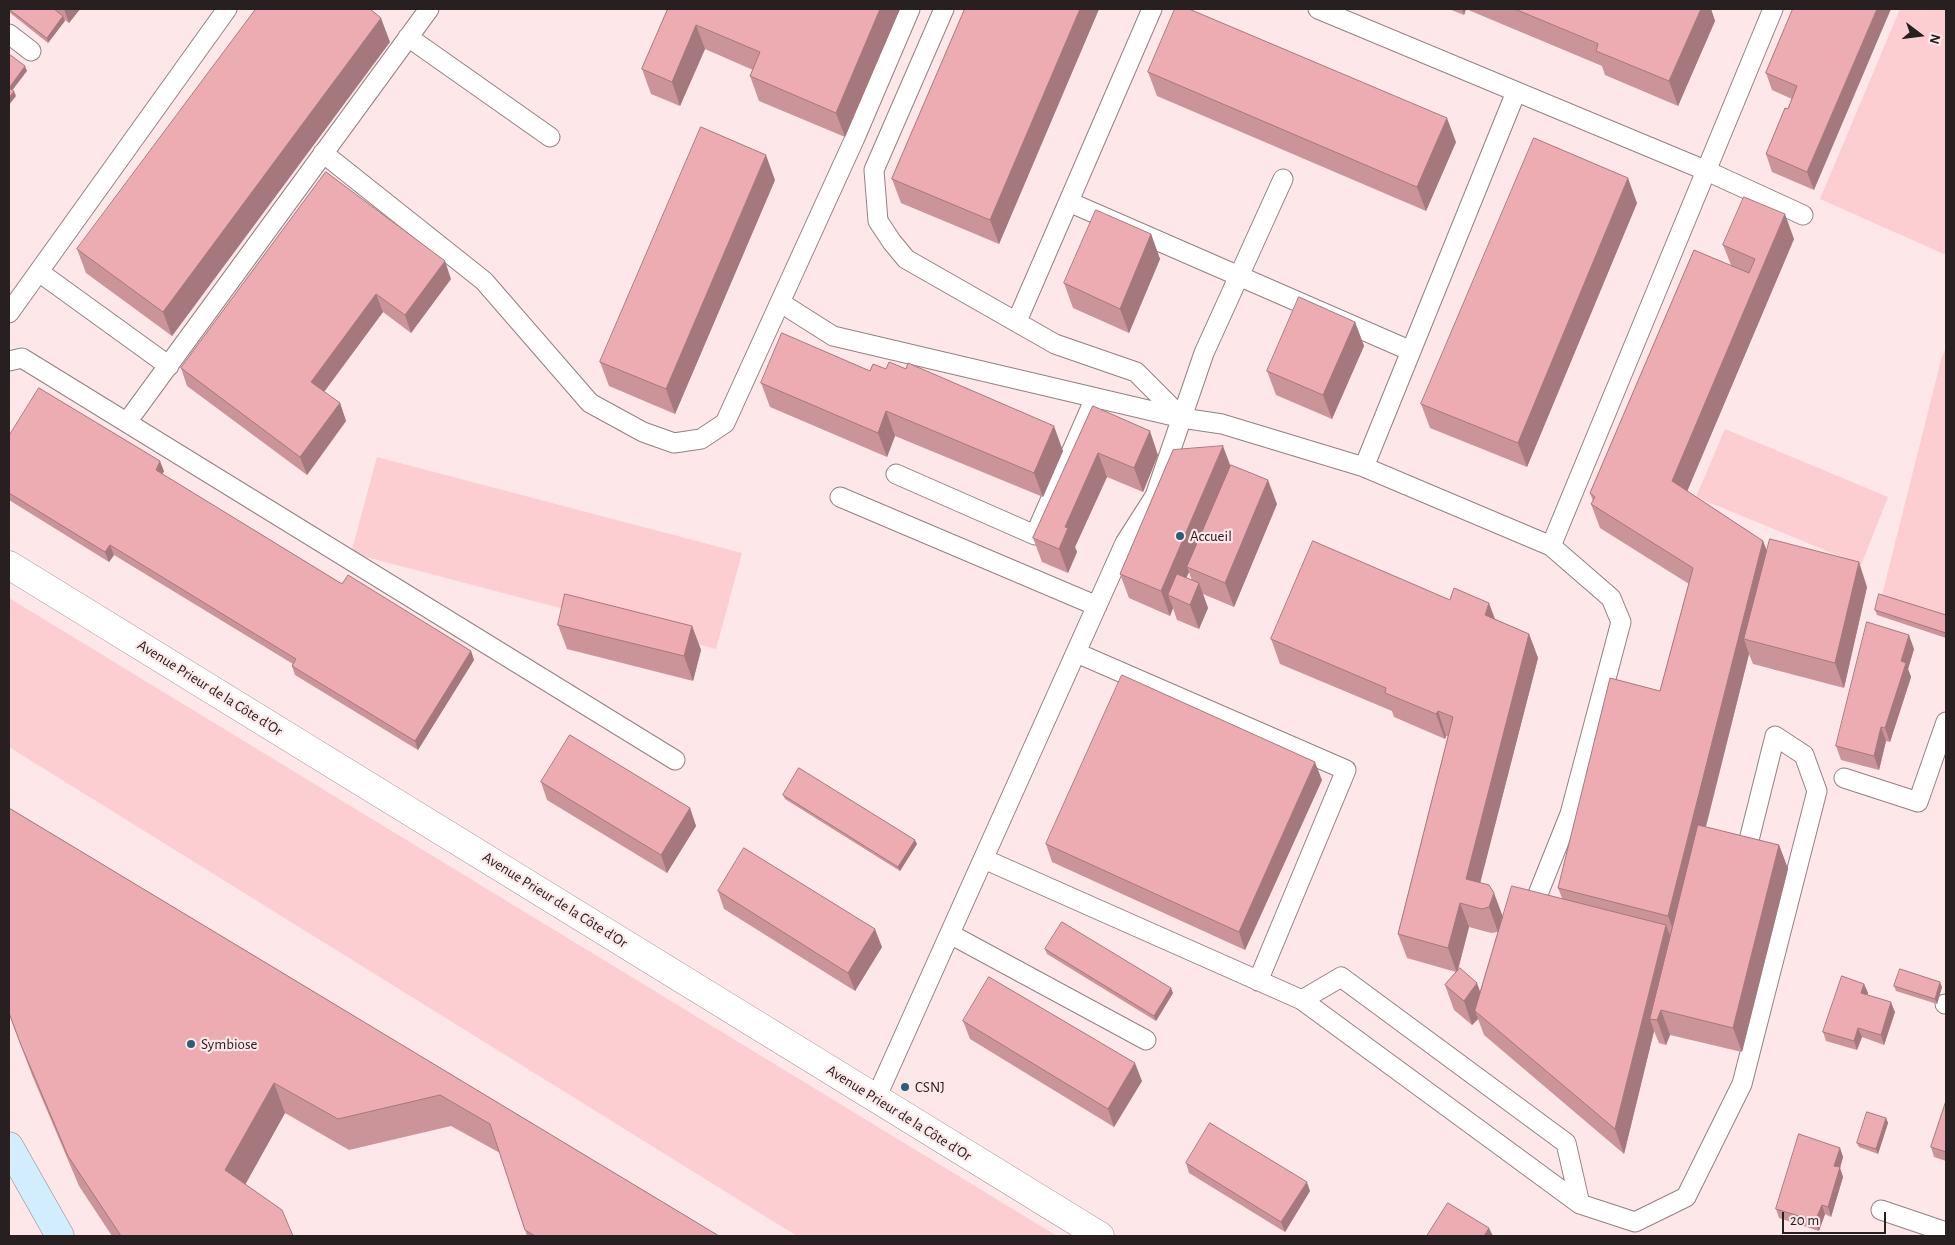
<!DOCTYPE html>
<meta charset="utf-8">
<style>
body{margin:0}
#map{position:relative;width:1955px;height:1245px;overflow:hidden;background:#fde7e9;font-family:"Alegreya Sans",sans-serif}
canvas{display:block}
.frame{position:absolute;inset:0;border:10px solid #282020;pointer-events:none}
.north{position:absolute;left:1895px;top:10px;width:50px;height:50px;-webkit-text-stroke:4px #fde7e9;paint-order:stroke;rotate:105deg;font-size:14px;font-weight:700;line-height:20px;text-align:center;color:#282020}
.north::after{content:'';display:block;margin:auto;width:18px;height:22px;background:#282020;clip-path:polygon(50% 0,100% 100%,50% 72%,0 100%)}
.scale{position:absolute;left:1782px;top:1212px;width:104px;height:22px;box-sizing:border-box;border:2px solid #282020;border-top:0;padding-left:6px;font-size:15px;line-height:18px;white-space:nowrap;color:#282020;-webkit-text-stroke:4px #fde7e9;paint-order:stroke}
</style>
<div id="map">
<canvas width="1955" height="1245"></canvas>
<div class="frame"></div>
<div class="north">N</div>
<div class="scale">20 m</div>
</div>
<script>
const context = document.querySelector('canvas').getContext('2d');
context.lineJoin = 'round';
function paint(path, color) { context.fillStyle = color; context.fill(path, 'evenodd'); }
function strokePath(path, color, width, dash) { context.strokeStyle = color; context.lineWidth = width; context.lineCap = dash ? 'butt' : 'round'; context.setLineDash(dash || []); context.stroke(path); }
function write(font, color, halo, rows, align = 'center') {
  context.font = font + ' "Alegreya Sans",sans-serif'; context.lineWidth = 4.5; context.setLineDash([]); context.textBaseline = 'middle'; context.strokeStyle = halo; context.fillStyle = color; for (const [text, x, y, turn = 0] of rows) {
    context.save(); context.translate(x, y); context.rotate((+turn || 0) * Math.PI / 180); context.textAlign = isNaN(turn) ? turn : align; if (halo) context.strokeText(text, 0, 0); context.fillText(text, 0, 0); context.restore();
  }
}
paint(new Path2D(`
 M1900 9H1946V255L1820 199Z
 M1946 347V620L1881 599 1941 360Z
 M1725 429 1888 497 1861 565 1696 497Z
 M377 457 742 553 716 649 351 553Z
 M9 598 1057 1236H797L9 747Z`), '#fccdd1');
const lane = new Path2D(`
 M944 9 874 170 878 221 892 242 906 259 1055 344 1136 372 1182 418 1222 424 1364 467 1551 546 1773 9
 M1318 9 1707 171 1803 215
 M9 34 31 51
 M408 37 550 137
 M323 153 484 281 590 403 643 432 674 443 701 439 725 423 854 140 910 9
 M1069 202 1411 351
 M39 272 169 366
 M781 303 833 336 1182 418
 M9 313 227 9
 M1017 321 1152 9
 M9 361 22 358 675 760
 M127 422 429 9
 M1364 467 1516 92
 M896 474 1035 535 1095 398
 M840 497 1097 606
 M1077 653 1346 770 1258 981
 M1844 778 1918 802 1946 722
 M984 859 1302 1000 1580 1204 1635 1222 1686 1197 1742 1084 1817 791 1804 755 1775 736 1747 848
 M1538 894 1570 814 1621 622 1611 598 1551 546
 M950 934 1146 1040
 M1302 1000 1341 977 1566 1143 1580 1204
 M1945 1004H1946
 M876 1098 1125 543 1155 496 1204 353 1283 179
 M1881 1210 1946 1232`);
const street = new Path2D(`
 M9 565 1100 1236`);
const secondary = new Path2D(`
 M9 1146 60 1236`);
strokePath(lane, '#948082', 21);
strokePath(street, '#948082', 29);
strokePath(secondary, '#948082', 29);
strokePath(lane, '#fff', 19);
strokePath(street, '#fff', 28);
strokePath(secondary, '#d2edfd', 28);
paint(new Path2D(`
 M9 9H80L69 23 65 20 48 43 9 12Z
 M668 9H900L845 137 759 101 750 76 753 70 705 49 680 106 651 94 642 69Z
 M965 9H1099L999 244 901 203 892 179Z
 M1449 9H1711L1715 21 1678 106 1605 75 1602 66 1466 9 1464 15Z
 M1793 9 1814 190 1772 172 1766 154 1792 99 1772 90 1766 73Z
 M390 42 172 336 86 273 77 249Z
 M1148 72 1456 142 1426 211 1157 96Z
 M326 172 451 279 411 333 383 312 324 392 340 403 346 421 307 475 187 386 181 368Z
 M775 180 675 414 609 386 600 362Z
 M1637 203 1527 467 1430 428 1421 404Z
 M1151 234 1160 259 1129 333 1073 308 1064 283Z
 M1794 239 1687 491 1763 541 1767 551 1867 587 1844 688 1753 664 1749 654 1706 827 1779 845 1788 869 1742 1052 1670 1035 1666 1045 1659 1043 1654 1031 1624 1154 1484 1035 1478 1019 1472 1025 1454 1010 1445 985 1456 972 1407 958 1398 934 1448 736H1446L1445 739 1394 717 1392 711 1280 664 1271 639 1495 619 1529 634 1538 658 1480 883 1503 917 1562 898 1558 888 1660 691 1689 584 1600 528 1591 504 1593 501 1590 493 1731 265 1723 245ZM1469 927 1491 933 1498 932 1480 992 1458 970Z
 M1355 322 1364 346 1332 419 1276 395 1267 371Z
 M886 369 1063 451 1043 497 895 436 887 457 770 407 761 383Z
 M1093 406 1158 455 1143 492 1107 477 1075 547 1077 552 1068 573 1042 562 1033 538Z
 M9 436 164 471 162 474 342 584 471 651 474 660 418 750 295 675 292 666 293 664 114 555 109 562 9 500Z
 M1231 466 1277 504 1234 607 1203 594 1208 608 1199 629 1177 620 1173 608 1170 616 1129 598 1120 574ZM1189 572 1192 581 1186 578Z
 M1875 610 1946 615V638L1877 615Z
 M558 625 692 626 701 650 693 681 567 649Z
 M1914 649 1908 669 1911 677 1890 742 1886 741 1879 770 1841 760 1836 746Z
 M1322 780 1245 950 1052 862 1046 844Z
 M541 782 690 808 696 826 667 873 547 800Z
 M783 795 917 844 900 871 785 799Z
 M9 808 719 1236H527L500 1153 451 1126 349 1150 285 1113 245 1185 293 1236H112L79 1186 32 1075 9 1014Z
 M718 891 882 947 855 991 724 909Z
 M1045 949 1173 993 1156 1021 1047 954Z
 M1864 984 1868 993 1867 995 1895 1012 1884 1045 1862 1037 1857 1050 1826 1041 1823 1032Z
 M1894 986 1942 987 1937 1004 1896 991Z
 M963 1021 1142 1081 1114 1127 970 1039Z
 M1946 1101V1161L1934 1157 1931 1147Z
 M1886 1118 1888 1123 1878 1154 1859 1147 1857 1143Z
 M1840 1148 1843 1157 1840 1168 1843 1177 1831 1217 1825 1214 1819 1231 1779 1218 1776 1209Z
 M1186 1163 1310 1191 1285 1232 1189 1173Z`), '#cb9499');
paint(new Path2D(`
 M64 9H80L69 23Z
 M880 9H900L845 137 836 113Z
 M1080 9H1099L999 244 990 220Z
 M1462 9H1466L1464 15Z
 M1701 9H1711L1715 21 1678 106 1669 81Z
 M1877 9H1891L1814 190 1807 172Z
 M63 16 65 21 48 43 47 38Z
 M381 18 390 42 172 336 163 312Z
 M696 25 705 49 680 106 672 82Z
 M25 66 27 71 11 92 9 88Z
 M14 91 16 96 9 105V98Z
 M1447 118 1456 142 1426 211 1417 187Z
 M766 155 775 180 675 414 666 389Z
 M1628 178 1637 203 1527 467 1518 443Z
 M1785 214 1794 239 1681 506 1672 481Z
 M1151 234 1160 259 1129 333 1120 309Z
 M445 261 451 279 411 333 405 315Z
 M376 294 383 312 318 400 311 382Z
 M1355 322 1364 346 1332 419 1323 395Z
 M340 403 346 421 307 475 300 457Z
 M886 411 895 436 887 457 878 433Z
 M1054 426 1063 451 1043 497 1034 473Z
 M1150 431 1158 455 1143 492 1134 468Z
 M1223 446 1232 470 1187 567 1189 572 1177 599 1168 595 1173 608 1170 616 1161 591Z
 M1098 453 1107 477 1075 547 1077 552 1068 573 1059 549 1065 527Z
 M160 461 164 471 159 480 156 470Z
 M1268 480 1277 504 1234 607 1225 583Z
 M1763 541 1772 565 1744 639 1749 654 1677 941 1668 916Z
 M110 545 114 555 109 562 105 552Z
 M1859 562 1867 587 1844 688 1835 663Z
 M1199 583 1208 608 1199 629 1190 605Z
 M1489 603 1498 627 1485 615Z
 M692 626 701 650 693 681 684 656Z
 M1529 634 1538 658 1475 903 1466 879Z
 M1909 635 1914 649 1908 669 1911 677 1890 742 1885 728 1901 661Z
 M471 651 474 660 418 750 415 741Z
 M1438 711 1446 736 1445 739 1436 714Z
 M1881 727 1886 741 1879 770 1874 756Z
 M1315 762 1322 780 1245 950 1239 932Z
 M690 808 696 826 667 873 661 855Z
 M915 840 917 844 900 871 898 867Z
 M1779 845 1788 869 1742 1052 1733 1028Z
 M1494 893 1503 917 1498 932 1489 907Z
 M1460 903 1469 927 1457 973 1448 948Z
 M1666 925 1675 949 1650 1019 1654 1031 1624 1154 1615 1129Z
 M875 929 882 947 855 991 848 973Z
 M1940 982 1942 987 1937 1004 1935 999Z
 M1477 983 1486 1008 1475 1011 1478 1019 1472 1025 1464 1001Z
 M1864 984 1868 993 1865 1002 1861 993Z
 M1171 988 1173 993 1156 1021 1154 1016Z
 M1891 1002 1895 1012 1884 1045 1881 1035Z
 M1661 1010 1670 1035 1666 1045 1657 1020Z
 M1858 1028 1862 1037 1857 1050 1854 1041Z
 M1135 1063 1142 1081 1114 1127 1108 1109Z
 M274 1083 285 1113 236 1201 225 1170Z
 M1886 1118 1888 1123 1878 1154 1876 1149Z
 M1840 1148 1843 1157 1840 1168 1843 1177 1831 1217 1828 1207 1834 1166Z
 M1307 1182 1310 1191 1285 1232 1281 1222Z
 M1822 1205 1825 1214 1819 1231 1815 1221Z
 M1489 1228 1493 1236H1484Z`), '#a5787d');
const building = new Path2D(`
 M9 9H54L63 16 47 38Z
 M256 9H370L381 18 163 312 77 249Z
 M668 9H880L836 113 750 76 760 52 696 25 672 82 642 69Z
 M965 9H1080L990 220 892 179Z
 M1175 9H1189L1447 118 1417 187 1148 72Z
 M1515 9H1701L1669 81 1596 51 1598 44Z
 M1793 9H1877L1807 172 1766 154 1785 108 1788 109 1797 86 1766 73Z
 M9 54 25 66 9 88 14 91 9 98Z
 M701 127 766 155 666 389 600 362Z
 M1534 138 1628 178 1518 443 1421 404Z
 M326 172 445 261 405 315 376 294 311 382 340 403 300 457 181 368Z
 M1744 197 1785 214 1672 481 1763 541 1668 916 1558 888 1610 678 1660 691 1693 568 1591 504 1595 497 1590 493 1694 250 1749 273 1755 259 1723 245Z
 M1096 210 1151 234 1120 309 1064 283Z
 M1299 297 1355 322 1323 395 1267 371Z
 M782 333 870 371 873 364 886 369 889 362 906 369 908 363 1054 426 1034 473 886 411 878 433 761 383Z
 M39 388 160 461 156 470 342 584 348 575 471 651 415 741 292 666 296 659 110 545 105 552 9 493V436Z
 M1093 406 1150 431 1134 468 1098 453 1065 527 1068 528 1059 549 1033 538Z
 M1223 446 1161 591 1120 574 1173 450Z
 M1231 465 1268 480 1225 583 1187 567Z
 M1770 539 1859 562 1835 663 1744 639Z
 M1313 541 1450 600 1454 588 1489 603 1485 615 1529 634 1466 879 1489 885 1494 893 1489 907 1482 909 1460 903 1448 948 1398 934 1453 717 1438 711 1436 714 1385 693 1386 688 1271 639Z
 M1177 574 1199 583 1190 605 1168 595Z
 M565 594 692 626 684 656 558 625Z
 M1879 594 1946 615V633L1875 610Z
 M1867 622 1909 635 1901 661 1906 663 1885 728 1881 727 1874 756 1836 746Z
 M1122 675 1315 762 1239 932 1046 844Z
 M570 735 690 808 661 855 541 782Z
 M799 768 915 840 898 867 783 795Z
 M9 808 719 1236H535L525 1230 490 1124 440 1095 338 1119 274 1083 225 1170 282 1210 293 1236H121L68 1156 21 1045 9 1013Z
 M1698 825 1779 845 1733 1028 1661 1010 1657 1020 1650 1019Z
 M744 848 875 929 848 973 718 891Z
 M1512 886 1666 925 1615 1129 1475 1011Z
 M1062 922 1171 988 1154 1016 1045 949Z
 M1460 968 1477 983 1464 1001 1445 985Z
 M1900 969 1940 982 1935 999 1894 986Z
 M1842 976 1864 984 1861 993 1891 1002 1881 1035 1858 1028 1854 1041 1823 1032Z
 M989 977 1135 1063 1108 1109 963 1021Z
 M1946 1101V1152L1931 1147Z
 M1867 1112 1886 1118 1876 1149 1857 1143Z
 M1210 1123 1307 1182 1281 1222 1186 1163Z
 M1799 1134 1840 1148 1834 1166 1840 1167 1828 1207 1822 1205 1815 1221 1776 1209Z
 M1448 1203 1489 1228 1484 1236H1427Z`);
paint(building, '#ecacb2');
strokePath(building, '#a5787d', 1);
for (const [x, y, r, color] of [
 [1180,536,5,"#2b5e7a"],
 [191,1044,5,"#2b5e7a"],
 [905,1087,5,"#2b5e7a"]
]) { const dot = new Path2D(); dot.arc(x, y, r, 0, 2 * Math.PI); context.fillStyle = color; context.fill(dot); strokePath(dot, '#fde7e9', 2); }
write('15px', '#282020', '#fde7e9', [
 ["Accueil",1190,536],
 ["Symbiose",201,1044],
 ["CSNJ",915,1087]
], 'left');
write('15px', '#282020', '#fde7e9', [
 ["Avenue Prieur de la Côte d'Or",210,688,32],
 ["Avenue Prieur de la Côte d'Or",555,900,32],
 ["Avenue Prieur de la Côte d'Or",899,1113,32]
]);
</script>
